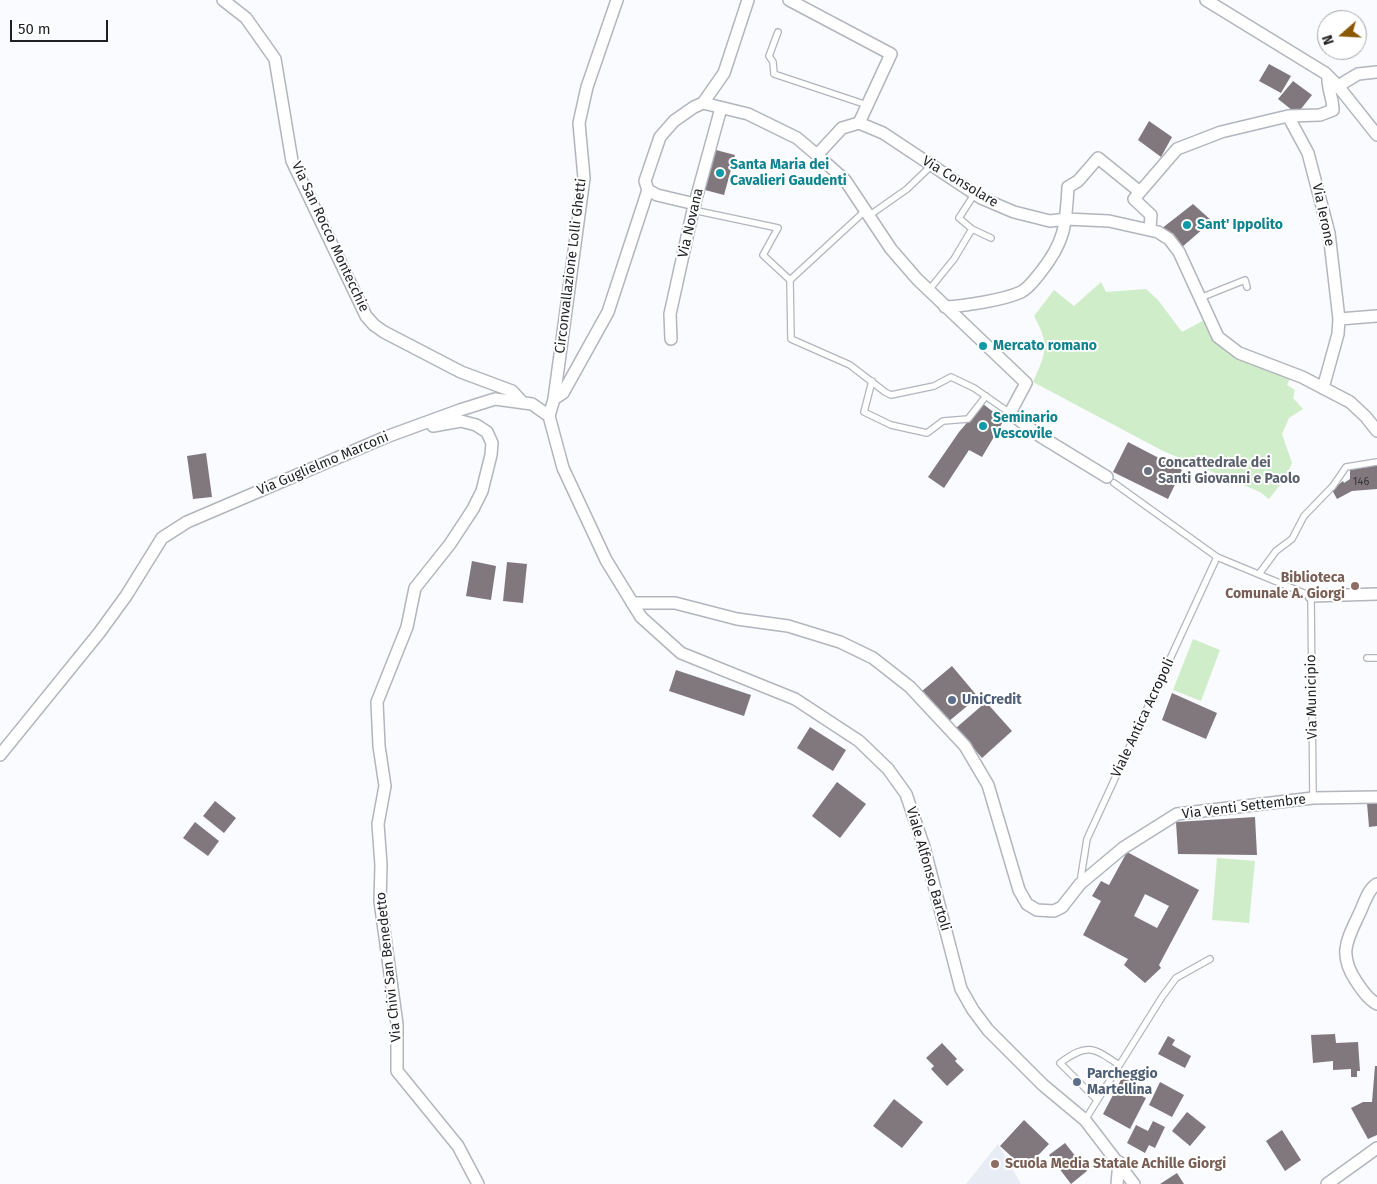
<!DOCTYPE html>
<style>
body{margin:0}
#map{position:relative;width:1377px;height:1184px;overflow:hidden;background:#f9fbfe;font-family:"Fira Sans",sans-serif}
canvas{display:block}
.north{position:absolute;left:1317px;top:10px;width:50px;height:50px;box-sizing:border-box;background:#fff;border:1px solid #a5a6a7;border-radius:50%;rotate:251deg;font-size:14px;font-weight:700;line-height:20px;text-align:center;color:#1f2023}
.north::after{content:'';display:block;margin:auto;width:18px;height:22px;background:#8a5801;clip-path:polygon(50% 0,100% 100%,50% 72%,0 100%)}
.scale{position:absolute;left:10px;top:20px;width:98px;height:22px;box-sizing:border-box;border:2px solid #1f2023;border-top:0;padding-left:6px;font-size:15px;line-height:18px;white-space:nowrap;color:#1f2023;-webkit-text-stroke:4px #fff;paint-order:stroke}
</style>
<div id="map">
<canvas width="1377" height="1184"></canvas>
<div class="north">N</div>
<div class="scale">50 m</div>
</div>
<script>
const context = document.querySelector('canvas').getContext('2d');
context.lineJoin = 'round';
function paint(path, color) { context.fillStyle = color; context.fill(path, 'evenodd'); }
function strokePath(path, color, width, dash) { context.strokeStyle = color; context.lineWidth = width; context.lineCap = dash ? 'butt' : 'round'; context.setLineDash(dash || []); context.stroke(path); }
function write(font, color, halo, rows, align = 'center') {
  context.font = font + ' "Fira Sans",sans-serif'; context.lineWidth = 4; context.setLineDash([]); context.textBaseline = 'middle'; context.strokeStyle = halo; context.fillStyle = color; for (const [text, x, y, turn = 0] of rows) {
    context.save(); context.translate(x, y); context.rotate((+turn || 0) * Math.PI / 180); context.textAlign = isNaN(turn) ? turn : align; if (halo) context.strokeText(text, 0, 0); context.fillText(text, 0, 0); context.restore();
  }
}
paint(new Path2D(`
 M998 1144 1021 1184H966Z`), '#e8ecf4');
paint(new Path2D(`
 M1101 282 1106 292 1146 289 1158 300 1182 332 1208 318 1211 334 1292 374 1287 385 1295 390 1293 398 1303 409 1289 418 1282 434 1292 463 1284 480 1269 499 1260 492 1163 451 1033 382C1046 353 1050 345 1034 316L1054 290 1074 306Z
 M1193 639 1220 650 1201 701 1173 690Z
 M1217 858 1255 861 1249 923 1212 920Z`), '#cfedc8');
paint(new Path2D(`
 M1269 64 1291 76 1281 93 1259 81Z
 M1293 81 1312 95 1297 114 1278 99Z
 M1149 121 1172 137 1161 157 1138 140Z
 M716 150 735 155 724 195 705 190Z
 M1193 204 1212 221 1181 248 1161 229Z
 M983 404 1004 420 982 457 969 450 944 488 928 477 959 432Z
 M1128 442 1182 470 1168 499 1113 472Z
 M206 453 212 497 193 499 187 456Z
 M1377 465V489L1352 491 1337 499 1332 490 1343 481 1344 483 1350 479V467Z
 M472 561 496 566 491 600 466 596Z
 M507 562 527 564 523 603 503 601Z
 M952 666 978 697 948 722 922 691Z
 M676 670 751 695 744 716 669 691Z
 M1172 693 1217 713 1206 739 1162 720Z
 M986 702 1012 731 982 758 956 728Z
 M810 727 846 750 833 771 797 748Z
 M837 782 866 804 840 838 812 816Z
 M215 801 236 818 224 833 203 816Z
 M1367 803H1377V826L1369 827Z
 M1255 817 1257 855 1178 854 1176 822Z
 M195 822 219 841 208 856 183 838Z
 M1127 852 1199 890 1159 965 1161 968 1145 983 1124 965 1128 959 1083 935 1101 901 1092 896 1101 881 1109 885ZM1145 894 1169 906 1157 928 1134 916Z
 M1335 1034 1336 1043 1358 1042 1360 1071H1357V1077H1351V1069L1333 1070V1061L1313 1063 1311 1035Z
 M1168 1036 1175 1040 1172 1045 1191 1056 1185 1068 1158 1054Z
 M942 1043 957 1059 955 1061 964 1070 947 1086 931 1069 934 1066 926 1058Z
 M1375 1066H1377V1135L1368 1139 1351 1108 1363 1102H1372Z
 M1123 1076 1138 1084 1134 1092 1146 1098 1130 1129 1103 1114Z
 M1160 1082 1184 1095 1172 1117 1149 1105Z
 M894 1099 923 1122 902 1148 873 1126Z
 M1187 1112 1206 1127 1190 1146 1172 1131Z
 M1024 1120 1049 1144 1025 1169 1000 1146Z
 M1153 1121 1165 1127 1155 1148 1149 1145 1145 1153 1127 1143 1136 1125 1148 1131Z
 M1282 1130 1301 1160 1285 1171 1266 1141Z
 M1065 1143 1087 1171 1071 1184 1049 1155Z
 M1177 1173 1184 1184H1160Z`), '#81787d');
const service = new Path2D(`
 M778 32 769 56 773 62 774 74 867 105
 M693 210 778 228 763 255 790 280
 M866 210 790 280 791 339 850 365 885 392 891 395 934 386 951 377 974 388 1010 413
 M870 215 907 189 932 165
 M972 229 991 238
 M929 290 954 259 972 229 959 218 975 193
 M1200 298 1245 280 1247 287
 M872 381 864 412 891 425 927 433 943 421 968 419 986 396
 M1114 483 1217 557 1311 596 1313 798
 M1259 574 1276 551 1292 539 1304 516 1333 486 1346 467 1377 462
 M1367 658H1377
 M1080 883 1087 839 1217 557
 M1097 1100 1060 1063C1087 1043 1093 1047 1119 1065
 M1085 1120 1162 997 1176 978 1210 959`);
const minor = new Path2D(`
 M223 0 246 18 275 59 292 161 366 316 374 325 384 332 461 372 512 391 523 403
 M789 0 891 54 859 123
 M1206 0 1325 73 1338 86 1377 135
 M1338 86 1358 74 1377 72
 M703 103 724 73 748 0
 M1288 116 1308 153 1329 233 1339 319 1338 334 1323 388
 M817 155 845 180 891 249 917 279 1026 383 1010 413 1040 436 1107 477
 M695 204 657 195 648 190 645 181 660 137 674 121 694 107 703 103 748 114 797 138 817 155 842 128 859 123 883 133 981 198 1014 212 1050 221 1066 219 1109 221 1158 232 1169 239 1179 252 1218 337 1239 353 1302 377 1350 402 1366 417 1377 431
 M1150 229 1151 215 1134 199 1177 149 1221 132 1288 116 1320 115 1333 110C1333 98 1327 88 1328 76
 M945 307C964 306 1004 300 1021 292 1029 288 1035 279 1040 273 1065 242 1066 225 1068 187L1078 181 1098 158 1140 192
 M1339 319 1377 316
 M671 339 670 314 693 210 721 108
 M554 399 563 393 608 312 648 190
 M549 416 554 399 584 178 579 123 587 87 617 0
 M433 426 461 421 476 425 487 432 492 443 491 455 482 491 473 509 450 544 415 588 407 627 377 702 379 746 385 786 378 824 381 865 380 901 397 1024V1071L458 1146 478 1184
 M1311 596 1377 594
 M632 603H675L737 619 788 626 840 642 873 658 910 687 965 746 988 785 1019 890 1027 904 1037 910 1054 911 1062 907 1080 884 1123 848 1177 814 1313 798 1377 797
 M0 755 99 633 126 596 162 538 187 522 386 437 460 410 495 399 532 404 549 416 563 468 606 560 641 617 681 653 795 699 859 741 888 769 906 794 924 847 961 989 973 1010 988 1030 1043 1085 1085 1120 1134 1184
 M1377 884C1369 888 1365 901 1361 910 1348 939 1337 952 1356 981 1362 990 1368 999 1377 1004
 M1117 1184 1119 1162
 M1327 1184 1377 1148`);
strokePath(service, '#b2b5bd', 8);
strokePath(minor, '#b2b5bd', 14);
strokePath(service, '#fff', 5.5);
strokePath(minor, '#fff', 11);
for (const [x, y, r, color] of [
 [720,173,5,"#0f9aa8"],
 [1187,225,5,"#0f9aa8"],
 [983,346,5,"#0f9aa8"],
 [983,426,5,"#0f9aa8"],
 [1148,471,5,"#6b7280"],
 [1355,586,5,"#8d6e63"],
 [952,700,5,"#5c6f8a"],
 [1077,1082,5,"#5c6f8a"],
 [995,1164,5,"#8d6e63"]
]) { const dot = new Path2D(); dot.arc(x, y, r, 0, 2 * Math.PI); context.fillStyle = color; context.fill(dot); strokePath(dot, '#fff', 2); }
write('11px', '#38363a', null, [
 ["146",1361,482]
]);
write('bold 14px', '#0d838f', '#fff', [
 ["Santa Maria dei",730,165],
 ["Cavalieri Gaudenti",730,181],
 ["Sant' Ippolito",1197,225],
 ["Mercato romano",993,346],
 ["Seminario",993,418],
 ["Vescovile",993,434]
], 'left');
write('14px', '#1f2023', '#fff', [
 ["Via Consolare",960,182,31],
 ["Via Ierone",1323,215,78],
 ["Via Novana",691,223,-77],
 ["Via San Rocco Montecchie",330,237,65],
 ["Circonvallazione Lolli Ghetti",571,266,-83],
 ["Via Guglielmo Marconi",323,464,-23],
 ["Via Municipio",1312,697,-91],
 ["Viale Antica Acropoli",1143,718,-65],
 ["Via Venti Settembre",1244,807,-7],
 ["Viale Alfonso Bartoli",928,869,74],
 ["Via Chivi San Benedetto",389,967,-96]
]);
write('bold 14px', '#5b616d', '#fff', [
 ["Concattedrale dei",1158,463],
 ["Santi Giovanni e Paolo",1158,479]
], 'left');
write('bold 14px', '#785e54', '#fff', [
 ["Biblioteca",1345,578],
 ["Comunale A. Giorgi",1345,594],
 ["Scuola Media Statale Achille Giorgi",1005,1164,"left"]
], 'right');
write('bold 14px', '#4e5e75', '#fff', [
 ["UniCredit",962,700],
 ["Parcheggio",1087,1074],
 ["Martellina",1087,1090]
], 'left');
</script>
